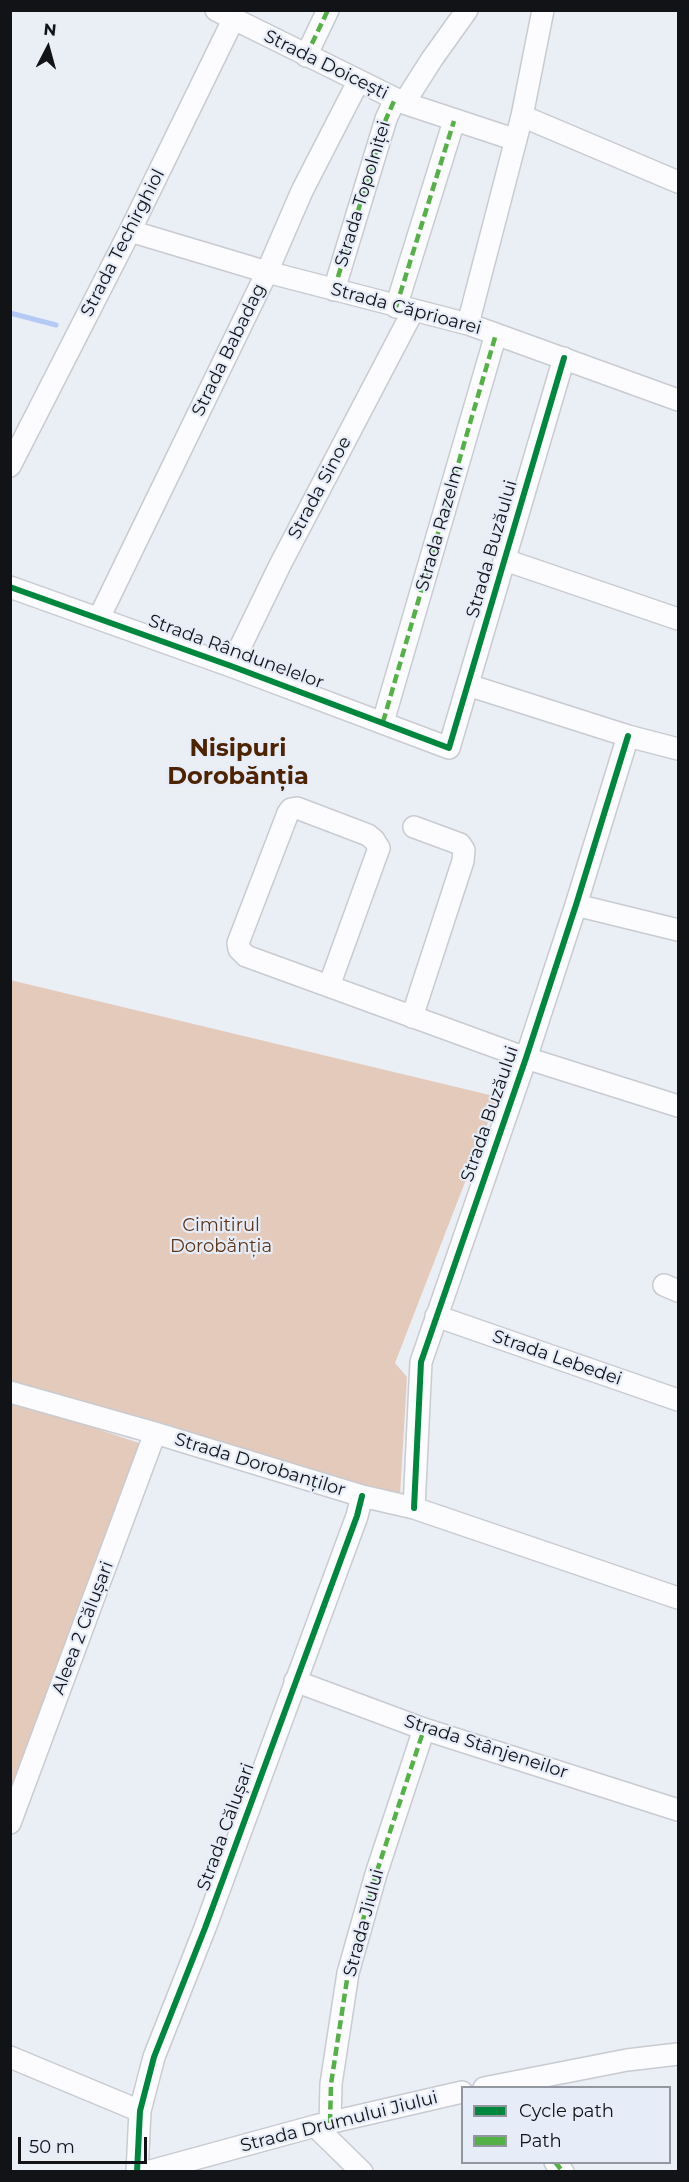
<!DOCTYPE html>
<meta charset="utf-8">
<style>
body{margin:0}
#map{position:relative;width:689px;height:2182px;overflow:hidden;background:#eaeef5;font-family:Montserrat,sans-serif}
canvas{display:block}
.frame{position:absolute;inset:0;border:12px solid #111317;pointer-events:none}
.legend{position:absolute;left:461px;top:2086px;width:210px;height:78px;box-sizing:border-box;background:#e6edf9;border:2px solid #91969f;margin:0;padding:8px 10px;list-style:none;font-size:18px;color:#111317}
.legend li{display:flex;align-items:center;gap:12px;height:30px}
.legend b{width:30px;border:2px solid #91969f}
.north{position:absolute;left:18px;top:18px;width:60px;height:60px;-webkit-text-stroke:4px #e6edf9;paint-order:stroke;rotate:6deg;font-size:16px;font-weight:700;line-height:24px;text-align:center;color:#111317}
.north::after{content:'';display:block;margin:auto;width:21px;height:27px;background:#111317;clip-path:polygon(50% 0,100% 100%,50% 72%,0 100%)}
.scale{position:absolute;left:18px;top:2137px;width:129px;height:27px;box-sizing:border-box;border:3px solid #111317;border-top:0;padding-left:8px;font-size:18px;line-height:21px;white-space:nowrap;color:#111317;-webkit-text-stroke:4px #e6edf9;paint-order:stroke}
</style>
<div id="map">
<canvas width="689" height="2182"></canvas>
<div class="frame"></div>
<ul class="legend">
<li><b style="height:8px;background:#00873e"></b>Cycle path</li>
<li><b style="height:8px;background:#54b145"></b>Path</li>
</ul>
<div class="north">N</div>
<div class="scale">50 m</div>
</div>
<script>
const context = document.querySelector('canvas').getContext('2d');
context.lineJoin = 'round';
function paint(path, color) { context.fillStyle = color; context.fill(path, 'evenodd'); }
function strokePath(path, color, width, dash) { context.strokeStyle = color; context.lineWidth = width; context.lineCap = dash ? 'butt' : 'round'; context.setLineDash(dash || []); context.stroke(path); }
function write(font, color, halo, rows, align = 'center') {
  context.font = font + ' Montserrat,sans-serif'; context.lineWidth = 4.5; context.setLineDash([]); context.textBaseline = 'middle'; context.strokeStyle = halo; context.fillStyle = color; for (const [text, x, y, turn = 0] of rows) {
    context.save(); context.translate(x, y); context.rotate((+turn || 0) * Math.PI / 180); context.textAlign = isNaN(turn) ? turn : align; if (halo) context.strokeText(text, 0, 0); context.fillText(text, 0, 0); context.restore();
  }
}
paint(new Path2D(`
 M10 980 498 1097 395 1363 407 1377 400 1495 11 1385Z
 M11 1400 139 1443 11 1798Z`), '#e4caba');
strokePath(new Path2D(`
 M10 313 56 325`), '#b3caf5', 5);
const minor = new Path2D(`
 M216 10 404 103 516 140
 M306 56 328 10
 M404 103 432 59 467 10
 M522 116 678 182
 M130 231 267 272 468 324 678 400
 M334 290 386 119 395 99
 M396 307 454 121
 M468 324 522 116 543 10
 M10 466 130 231 233 20
 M505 560 678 619
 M10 587 231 666 449 748 564 358
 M99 618 267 272 302 191 358 82
 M231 666 281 563 413 311
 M468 685 628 736 678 749
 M383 722 496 334
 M576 905 678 930
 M329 986 379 848 374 840 368 835 297 808 291 809 288 813 238 943 239 949 246 956 526 1058 678 1106
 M412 1017 463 861 464 850 460 844 414 827
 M664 1285 678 1291
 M436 1316 678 1400
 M10 1392 155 1433 362 1496 414 1508 678 1598
 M414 1508 421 1362 526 1058 576 905 628 736
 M295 1681 424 1729 678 1810
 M10 1823 155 1433
 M10 2057 140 2111
 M484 2088 627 2060 678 2054
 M330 2123 331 2084 348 1973 376 1874 424 1729
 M315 2126 362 2172
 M555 2162 563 2172
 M137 2172 140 2111 154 2057 205 1928 357 1516 362 1496
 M147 2172 315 2126 462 2092`);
strokePath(minor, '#c8cbd1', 24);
strokePath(minor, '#fcfcfe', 21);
strokePath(new Path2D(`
 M306 56 328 10
 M334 290 386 119 395 99
 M396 307 454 121
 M383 722 496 334
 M485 2087V2088
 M330 2123 331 2084 348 1973 376 1874 424 1729
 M555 2162 563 2172`), '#54b145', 4.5, [9, 4.5]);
strokePath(new Path2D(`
 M10 587 231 666 449 748 564 358
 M414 1508 421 1362 526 1058 576 905 628 736
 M137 2172 140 2111 154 2057 205 1928 357 1516 362 1496`), '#00873e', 6);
write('18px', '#111317', '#e6edf9', [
 ["Strada Doicești",326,65,26],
 ["Strada Topolniței",363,194,-73],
 ["Strada Techirghiol",123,243,-63],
 ["Strada Căprioarei",406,309,15],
 ["Strada Babadag",229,350,-64],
 ["Strada Sinoe",320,488,-62],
 ["Strada Razelm",440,528,-74],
 ["Strada Buzăului",492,549,-74],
 ["Strada Rândunelelor",236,652,20],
 ["Strada Buzăului",490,1114,-71],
 ["Strada Lebedei",557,1358,19],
 ["Strada Dorobanților",260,1465,17],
 ["Aleea 2 Călușari",83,1628,-69],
 ["Strada Stânjeneilor",486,1747,18],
 ["Strada Călușari",226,1827,-70],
 ["Strada Jiului",364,1923,-75],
 ["Strada Drumului Jiului",339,2122,-14]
]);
write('18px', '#5d3516', '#e6edf9', [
 ["Cimitirul",221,1226],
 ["Dorobănția",221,1247]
]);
write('bold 24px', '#4e2300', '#e6edf9', [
 ["Nisipuri",238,749],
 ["Dorobănția",238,777]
]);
</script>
